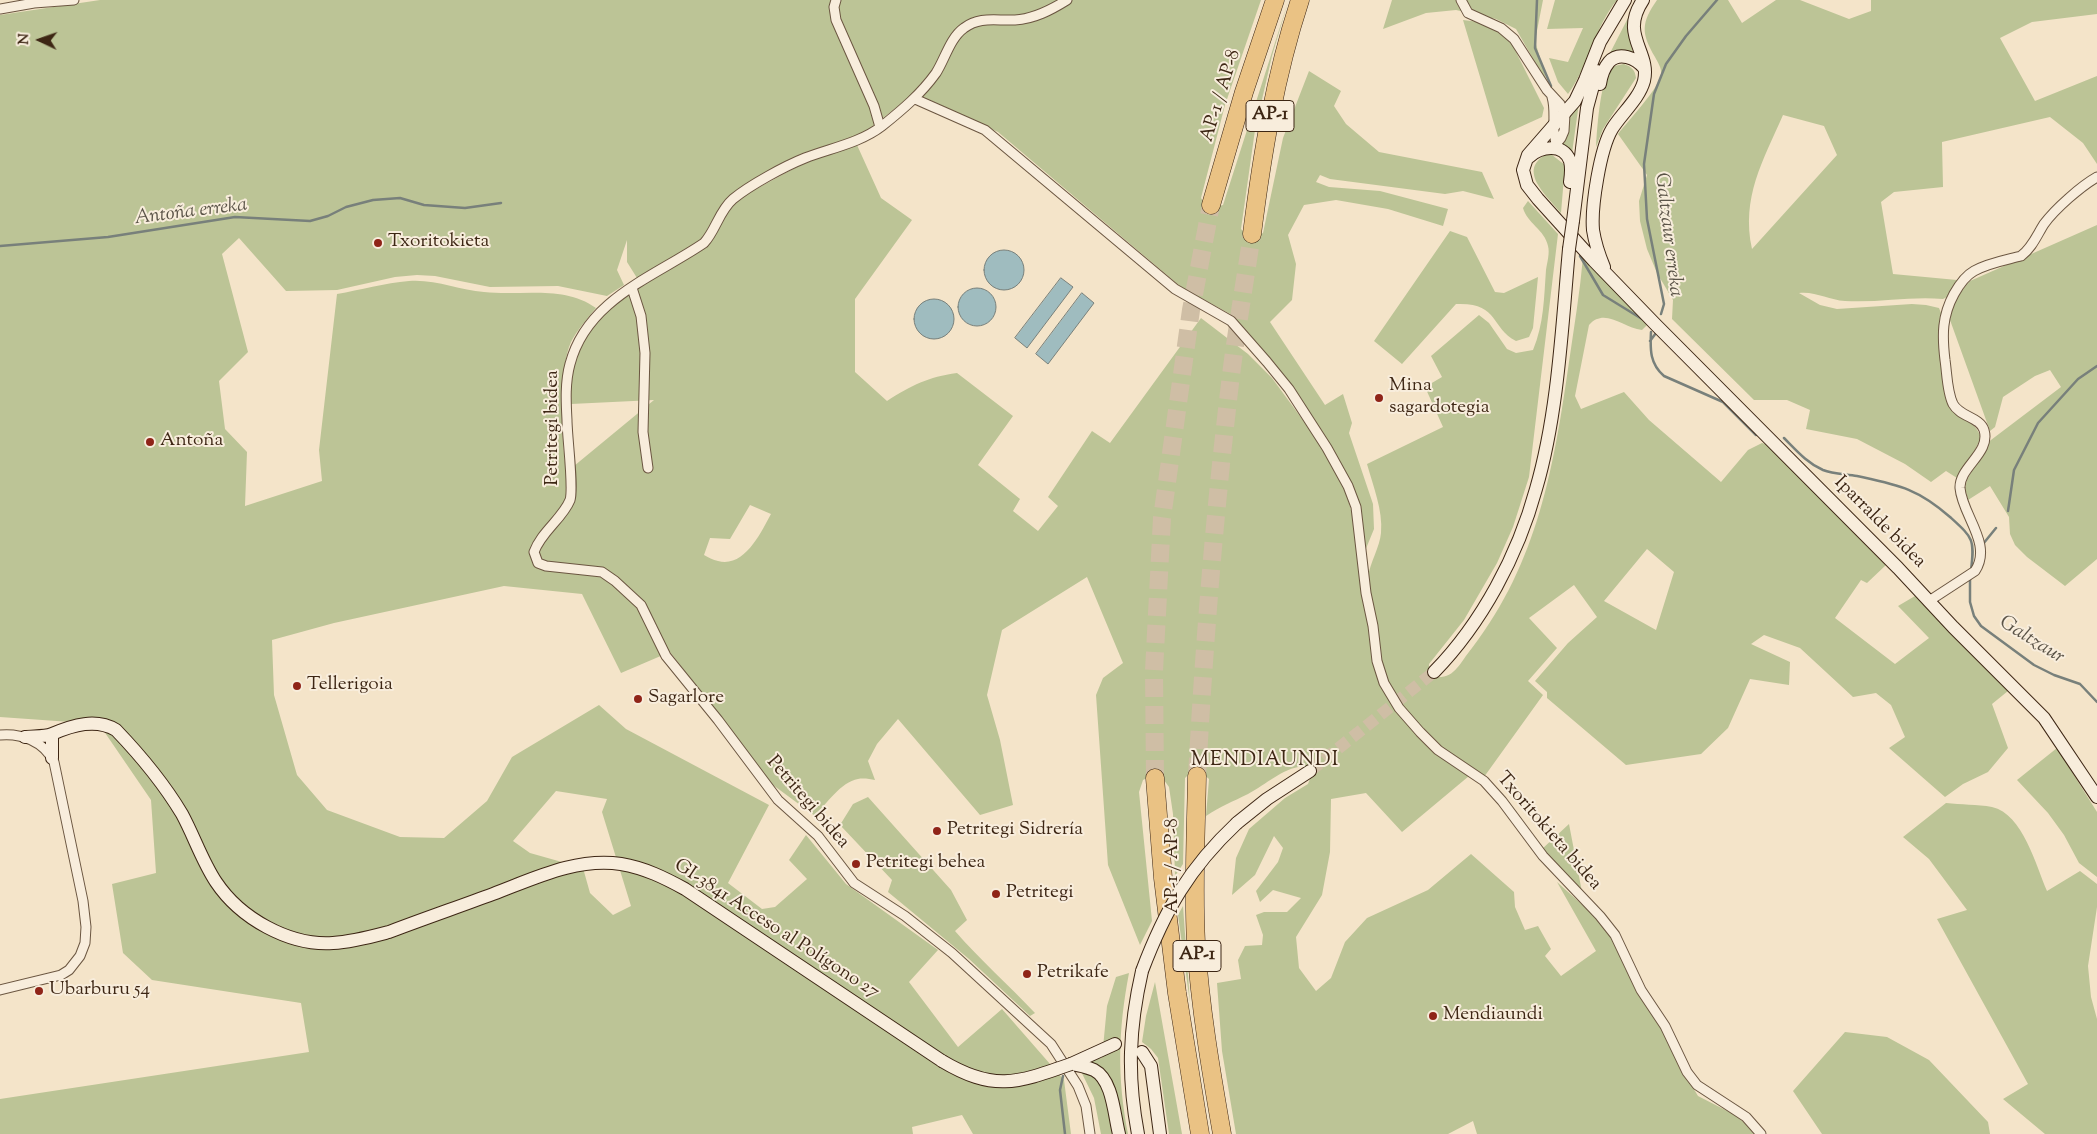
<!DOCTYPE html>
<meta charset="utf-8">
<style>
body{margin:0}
#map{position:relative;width:2097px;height:1134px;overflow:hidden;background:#f4e4c9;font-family:"Sorts Mill Goudy",serif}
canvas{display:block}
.north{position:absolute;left:15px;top:15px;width:50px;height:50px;-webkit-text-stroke:4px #f8eddc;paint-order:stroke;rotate:273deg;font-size:14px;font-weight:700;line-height:20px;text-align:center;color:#3d2614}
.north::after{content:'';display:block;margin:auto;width:18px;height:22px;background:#3d2614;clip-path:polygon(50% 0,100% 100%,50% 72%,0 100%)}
</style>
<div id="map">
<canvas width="2097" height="1134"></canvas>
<div class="north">N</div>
</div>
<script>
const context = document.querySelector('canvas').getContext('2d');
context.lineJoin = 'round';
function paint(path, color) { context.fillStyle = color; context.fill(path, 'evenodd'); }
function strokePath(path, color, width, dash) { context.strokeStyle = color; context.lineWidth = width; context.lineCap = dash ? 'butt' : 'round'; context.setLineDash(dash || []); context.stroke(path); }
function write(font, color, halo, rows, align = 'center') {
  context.font = font + ' "Sorts Mill Goudy",serif'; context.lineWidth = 4; context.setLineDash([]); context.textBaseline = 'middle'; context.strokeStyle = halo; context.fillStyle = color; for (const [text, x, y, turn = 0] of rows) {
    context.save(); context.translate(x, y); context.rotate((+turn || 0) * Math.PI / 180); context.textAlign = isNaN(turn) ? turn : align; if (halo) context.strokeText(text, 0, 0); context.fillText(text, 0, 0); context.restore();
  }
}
paint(new Path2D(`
 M100 0H1261L1225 105 1201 198 1209 209 1223 205 1288 2 1272 56 1255 130 1241 229 1251 239 1263 233 1283 138 1309 71 1341 91 1334 106 1346 124 1379 152 1482 172 1494 199 1463 191 1445 194 1330 179 1320 175 1316 182 1329 187 1380 191 1448 209 1443 226 1388 209 1336 200 1304 205 1288 235 1296 264 1292 300 1270 322 1325 405 1343 394 1352 423 1349 433 1373 504 1374 529 1365 551 1361 508 1352 484 1278 368 1232 315 1181 287 998 132 915 93 861 135 802 155 731 195 706 236 691 248 637 278 627 262V240L617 270 624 285 607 296 558 286 490 287 435 276 417 275 395 277 337 290 286 291 239 238 222 254 248 352 219 381 225 429 247 452 245 506 322 481 319 450 337 294C360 290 385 283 409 281 435 279 459 290 484 292 522 296 564 285 596 308 588 318 577 330 571 342 559 367 561 440 566 468L572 375 576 354 585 336 605 312 626 296 699 250 735 202 747 194 815 157 857 145 881 198 912 220 855 299V372L887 401C912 385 928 377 957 373L1013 416 978 465 1020 499 1013 511 1038 531 1058 506 1048 497 1092 431 1110 443 1201 318 1248 354 1272 378 1316 438 1346 492 1352 514 1362 595 1370 635 1391 701 1469 776 1402 832 1366 793 1331 799 1330 852 1322 895 1296 937 1299 968 1316 991 1331 978 1345 942 1367 918 1428 890 1471 854 1514 892 1515 907 1525 930 1538 926 1551 949 1545 956 1561 976 1596 951 1557 882 1597 918 1612 939 1662 1026 1683 1071 1698 1096 1737 1116 1756 1134H1477L1473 1121 1448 1134H1236L1222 1051 1217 983 1241 979 1238 960 1245 946 1262 945 1263 935 1256 915 1264 912H1287L1301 898 1273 890 1260 902 1256 891 1278 862 1283 848 1274 836 1255 875 1232 895 1236 858 1249 829 1285 798 1308 784 1312 773 1303 766C1281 769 1267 784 1248 794 1232 802 1221 806 1206 816L1209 779 1202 773 1191 772 1185 778 1183 864 1175 876 1173 814 1169 787 1161 776H1151L1143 780 1139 792 1152 921 1140 945 1108 865 1096 695 1103 678 1123 663 1087 577 1002 630 987 695 1000 740 1013 805 980 815 898 719 877 744 868 761 875 780C870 779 863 778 858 779 841 782 826 804 815 816L773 785 670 652 621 673 582 594 504 586 334 623 272 640 274 695 297 775 327 810 400 837 444 838 487 801 512 757 599 705 626 729 769 805 728 883 762 909 775 907 807 879 789 860 806 835 846 884 938 950 909 982 958 1047 1002 1009 1064 1080 1071 1134H973L962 1115 912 1127 913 1134H0V1099L309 1052 301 1003 152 980 123 953 112 884 156 873 151 800 99 724 0 717V15ZM654 400 574 466V465L571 404ZM750 505 771 514C761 532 745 568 718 561 713 560 708 557 704 555L710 538 730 539ZM556 791 607 799 602 812 631 906 613 915 590 893 583 868 530 853 513 841Z
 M1392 0H1543L1535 41 1548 85 1516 29 1496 19 1456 10 1426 13 1383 29Z
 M1555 0H1617C1594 28 1589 66 1568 94L1558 82 1549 58 1568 62 1583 28 1547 29Z
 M1657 0H1728L1742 23 1776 0H1800L1849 19 1871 11V0H2097V14L2032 22 2000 38 2035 101 2097 76V164L2083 143 2050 117 1942 142 1943 187 1894 192 1881 202 1893 274 1957 280 1947 297 1943 299C1910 296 1878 303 1845 301 1829 300 1815 291 1799 293L1820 305 1837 309 1912 304 1926 305 1939 308 1941 313 1940 328 1952 409C1963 420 1977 423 1981 438L1968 463 1957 478 1946 471 1931 482 1905 464 1857 439 1806 429 1810 410 1787 400H1754L1672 319 1673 300 1657 273 1647 249 1640 221 1639 201 1647 175 1618 134C1627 122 1660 87 1661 75 1662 68 1658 63 1655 57 1641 33 1641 23 1657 0ZM1783 115 1824 126 1837 155 1752 249C1741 197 1763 161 1783 115Z
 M1628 18 1631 19 1630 41 1633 52 1609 55Z
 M1463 20 1479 22 1495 29 1510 40 1544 108 1542 117 1498 137Z
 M1624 64C1632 67 1635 70 1636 78L1603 129 1596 147C1597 130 1600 82 1610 70 1614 65 1619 65 1624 64Z
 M1579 103 1572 153 1562 145 1568 134 1569 116Z
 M1547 154 1552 155 1565 165 1561 213C1547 196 1516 170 1547 154Z
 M1528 201 1558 234 1529 477 1513 527 1497 563 1464 620 1429 664V676C1454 682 1458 665 1472 648 1538 562 1554 466 1569 362 1574 327 1580 292 1583 257L1648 324 1642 330C1623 328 1605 307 1589 325L1575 396 1581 409 1624 392 1649 420 1721 482 1748 450 1762 443 1769 445 1886 565 1867 583 1861 580 1835 618 1895 664 1929 638 1898 606 1915 596 2008 691 1992 704 2008 748 1988 772 1963 784 1945 797 1889 748 1905 737 1891 705 1876 693 1853 697 1800 648 1764 635 1751 644 1790 662 1789 685 1750 679 1728 728 1701 754 1626 765 1547 698V692L1535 681 1568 643 1597 617 1574 585 1529 618 1557 648 1528 681 1543 695 1484 777C1444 750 1401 720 1384 673 1374 646 1372 606 1368 577 1370 563 1380 546 1381 533 1383 510 1373 486 1367 464L1443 427 1425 387 1442 377 1431 356 1479 315 1489 323 1507 349 1516 353 1533 350C1544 324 1544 297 1546 270 1547 263 1550 253 1548 246 1545 230 1527 223 1523 208ZM1647 549 1674 572 1656 630 1604 601Z
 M2097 225V559L2065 586 2027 557 2015 545 2010 534 2009 517 1990 486 1968 500 1965 488 1967 480 1987 443 2061 387 2050 370 2035 376 2003 397 1995 427 1990 431 1950 320C1953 303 1959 293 1970 281Z
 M1450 231 1467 237 1495 292 1504 293 1538 277 1533 328 1529 337 1516 341C1490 327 1499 302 1456 304L1402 364 1374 341Z
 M2057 748 2097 812V877L2079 863 2064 835 2048 813 2017 780Z
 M868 797 951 890 967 920 955 931C980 960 1009 985 1035 1013L1030 1016 969 959 888 892 892 880 840 825 853 804Z
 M1946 803C1961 805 1977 804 1992 807 2023 814 2036 866 2047 891L2080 871 2097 884V907L2088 966 2091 997 2097 1019V1134H2045L2003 1099 2028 1084 1937 919 1967 910 1929 859 1903 837Z
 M1569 824 1582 892 1542 849Z
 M1183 906 1190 1003 1178 915Z
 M1129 973C1118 1031 1117 1077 1128 1134H1101L1094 1098 1076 1061 1102 1058 1107 1006 1116 977Z
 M1155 982 1182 1134H1169L1158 1058 1151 1049 1142 1042 1146 1016Z
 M1845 1032 1887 1037 1929 1060 1988 1122 1990 1134H1822L1793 1091Z`), '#bcc496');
const water = new Path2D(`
 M984 270a20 20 0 1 1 40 0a20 20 0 1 1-40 0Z
 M1061 278 1073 287 1027 348 1015 338Z
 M958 307a19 19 0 1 1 38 0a19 19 0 1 1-38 0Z
 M1082 293 1094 303 1048 364 1036 354Z
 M914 319a20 20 0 1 1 40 0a20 20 0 1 1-40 0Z`);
paint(water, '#9fbcbf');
strokePath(water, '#78807b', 1);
strokePath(new Path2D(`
 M1537 0 1535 48 1551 86
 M0 246 108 237 235 217 310 221 328 216 346 207 373 200 400 198 424 205 465 208 501 203
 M1580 256 1603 295 1642 319
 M1661 314 1664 304 1647 219 1644 164 1654 94 1666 64 1686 36 1717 0
 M1651 332C1650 350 1650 364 1664 376L1723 402 1756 435
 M1650 341 1656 333
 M1784 438C1796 450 1807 463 1823 470 1833 474 1846 474 1857 476 1898 485 1917 488 1950 517 1973 538 1975 539 1971 570
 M2008 511 2014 470 2038 423 2078 379 2097 366
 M1983 544 1996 528
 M1970 578V602L1974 616 1981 626 2034 665 2054 675 2080 684 2097 702
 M1063 1076 1060 1090 1065 1134`), '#78807b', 2.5);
strokePath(new Path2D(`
 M1310 771 1434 672`), '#cfbea5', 12, [12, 6]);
strokePath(new Path2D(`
 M1197 776C1204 647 1214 519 1229 392 1235 339 1244 287 1252 234
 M1155 778 1154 671 1162 518 1191 310 1211 205`), '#cfbea5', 18, [18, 9]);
const street = new Path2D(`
 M836 0 834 7 836 20 874 106 880 127
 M1067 0C1051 10 1034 19 1015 20 996 21 980 16 964 28 950 38 945 59 936 73 921 94 902 110 882 126 860 143 831 148 805 158 785 166 750 185 733 199 719 211 716 230 704 243 654 277 587 299 570 364 565 382 566 402 567 420 567 437 574 488 570 500 563 518 541 532 534 552L538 563 546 566 602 572 615 581 641 605 666 656 718 720 778 800 818 836 854 883 905 916 952 953 1051 1044 1078 1086 1086 1106 1090 1134
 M1461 0 1468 13 1501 28 1514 39 1547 90 1560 104 1565 114 1564 131 1561 138 1553 148
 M0 9 34 3 74 0
 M1552 97C1557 114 1550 132 1558 148
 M915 99 985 130 1175 289 1231 321 1267 362 1289 389 1327 448 1348 486 1356 507 1366 593 1373 626 1377 661 1384 683 1399 708 1420 732 1438 750 1484 781 1502 801 1543 856 1600 916 1615 935 1641 990 1665 1026 1687 1072 1697 1085 1746 1117 1761 1134
 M632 288 641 316 645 353 643 432 648 468
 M1929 601 1975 571C1993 544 1962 515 1960 488 1959 467 1991 453 1984 430 1980 417 1960 417 1953 404 1947 392 1947 373 1945 360 1942 335 1942 316 1954 294 1959 285 1965 276 1974 271 1988 263 2006 260 2021 256 2032 248 2037 235 2044 224 2055 209 2081 186 2097 177
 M0 735C21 733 44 741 54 762L83 901 86 927 85 943 80 956 69 970 61 975 0 990`);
const secondary = new Path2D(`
 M1625 0 1600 42 1585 80 1575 101 1528 155 1523 170 1527 185 1538 199 1594 261 1656 325 1898 568 1953 627 2044 718 2097 797
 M1600 84C1601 77 1604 68 1609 62 1619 51 1636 58 1644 68
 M1529 157C1540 147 1563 142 1570 161 1572 168 1571 175 1570 182
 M1573 221 1587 108 1597 71
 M1604 267C1599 255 1595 243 1593 230 1591 207 1600 149 1612 129 1622 113 1639 99 1644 81 1651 51 1619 36 1643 0
 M1434 672C1482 623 1518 555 1536 489 1558 414 1562 327 1569 249
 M52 734V758
 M25 737C33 736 45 737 52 734 73 725 96 718 116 730 140 755 164 784 182 814 194 836 202 861 216 882 240 918 289 946 333 943 352 942 370 937 389 932 423 919 458 907 493 894 533 879 577 857 621 864 645 868 665 878 685 889L942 1061
 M1237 823 1267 799 1310 771
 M1142 1052 1151 1066 1160 1134
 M1071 1064C1079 1065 1087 1067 1094 1070 1113 1080 1114 1115 1119 1134
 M1071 1064 1115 1044
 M1138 1134C1127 1076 1129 1028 1142 971`);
const highway = new Path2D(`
 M1211 205 1244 92 1275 0
 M1252 234C1262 155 1275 76 1300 0
 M1197 776C1196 832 1193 887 1196 943 1200 1007 1211 1071 1222 1134
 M1155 778 1163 878 1177 993 1200 1134`);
strokePath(street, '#6b5641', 11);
strokePath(secondary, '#3d2614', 14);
strokePath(highway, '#3d2614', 19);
strokePath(street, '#f8eddc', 9);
strokePath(secondary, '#f8eddc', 12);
strokePath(highway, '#eac284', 18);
const secondaryBridge = new Path2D(`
 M1569 249 1573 221
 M1142 971C1165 910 1189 868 1237 823
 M942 1061C994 1092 1017 1083 1071 1064`);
strokePath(secondaryBridge, '#3d2614', 14, []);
strokePath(secondaryBridge, '#f8eddc', 12);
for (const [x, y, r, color] of [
 [378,243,5,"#8f2418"],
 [1379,398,5,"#8f2418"],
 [150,442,5,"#8f2418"],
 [297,686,5,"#8f2418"],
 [638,699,5,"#8f2418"],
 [937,831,5,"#8f2418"],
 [856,864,5,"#8f2418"],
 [996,894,5,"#8f2418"],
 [1027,974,5,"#8f2418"],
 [39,991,5,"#8f2418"],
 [1433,1016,5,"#8f2418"]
]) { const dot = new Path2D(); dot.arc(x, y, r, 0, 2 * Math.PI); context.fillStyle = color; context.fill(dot); strokePath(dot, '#f8eddc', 2); }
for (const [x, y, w] of [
 [1270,116,48],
 [1197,956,48]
]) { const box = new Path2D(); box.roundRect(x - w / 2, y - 15.5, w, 31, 4); context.fillStyle = '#f8eddc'; context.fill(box); strokePath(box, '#3d2614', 1); }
write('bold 18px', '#3d2614', null, [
 ["AP-1",1270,116],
 ["AP-1",1197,956]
]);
write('19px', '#3d2614', '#f8eddc', [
 ["AP-1 / AP-8",1222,96,-73],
 ["Petritegi bidea",554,428,-90],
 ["Iparralde bidea",1879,523,45],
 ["Petritegi bidea",807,803,49],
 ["Txoritokieta bidea",1548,832,49],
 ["AP-1 / AP-8",1174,866,-90],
 ["GI-3841 Acceso al Polígono 27",776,930,33]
]);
write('19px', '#3d2614', '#f8eddc', [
 ["Txoritokieta",388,243],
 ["Mina",1389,387],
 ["sagardotegia",1389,409],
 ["Antoña",160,442],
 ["Tellerigoia",307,686],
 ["Sagarlore",648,699],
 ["Petritegi Sidrería",947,831],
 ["Petritegi behea",866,864],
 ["Petritegi",1006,894],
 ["Petrikafe",1037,974],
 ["Ubarburu 54",49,991],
 ["Mendiaundi",1443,1016]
], 'left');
write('italic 20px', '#5a5347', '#f8eddc', [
 ["Antoña erreka",191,213,-7],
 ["Galtzaur erreka",1667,235,83],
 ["Galtzaur",2031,641,32]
]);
context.letterSpacing = '1px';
write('20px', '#3d2614', '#f8eddc', [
 ["MENDIAUNDI",1265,762]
]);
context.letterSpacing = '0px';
</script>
